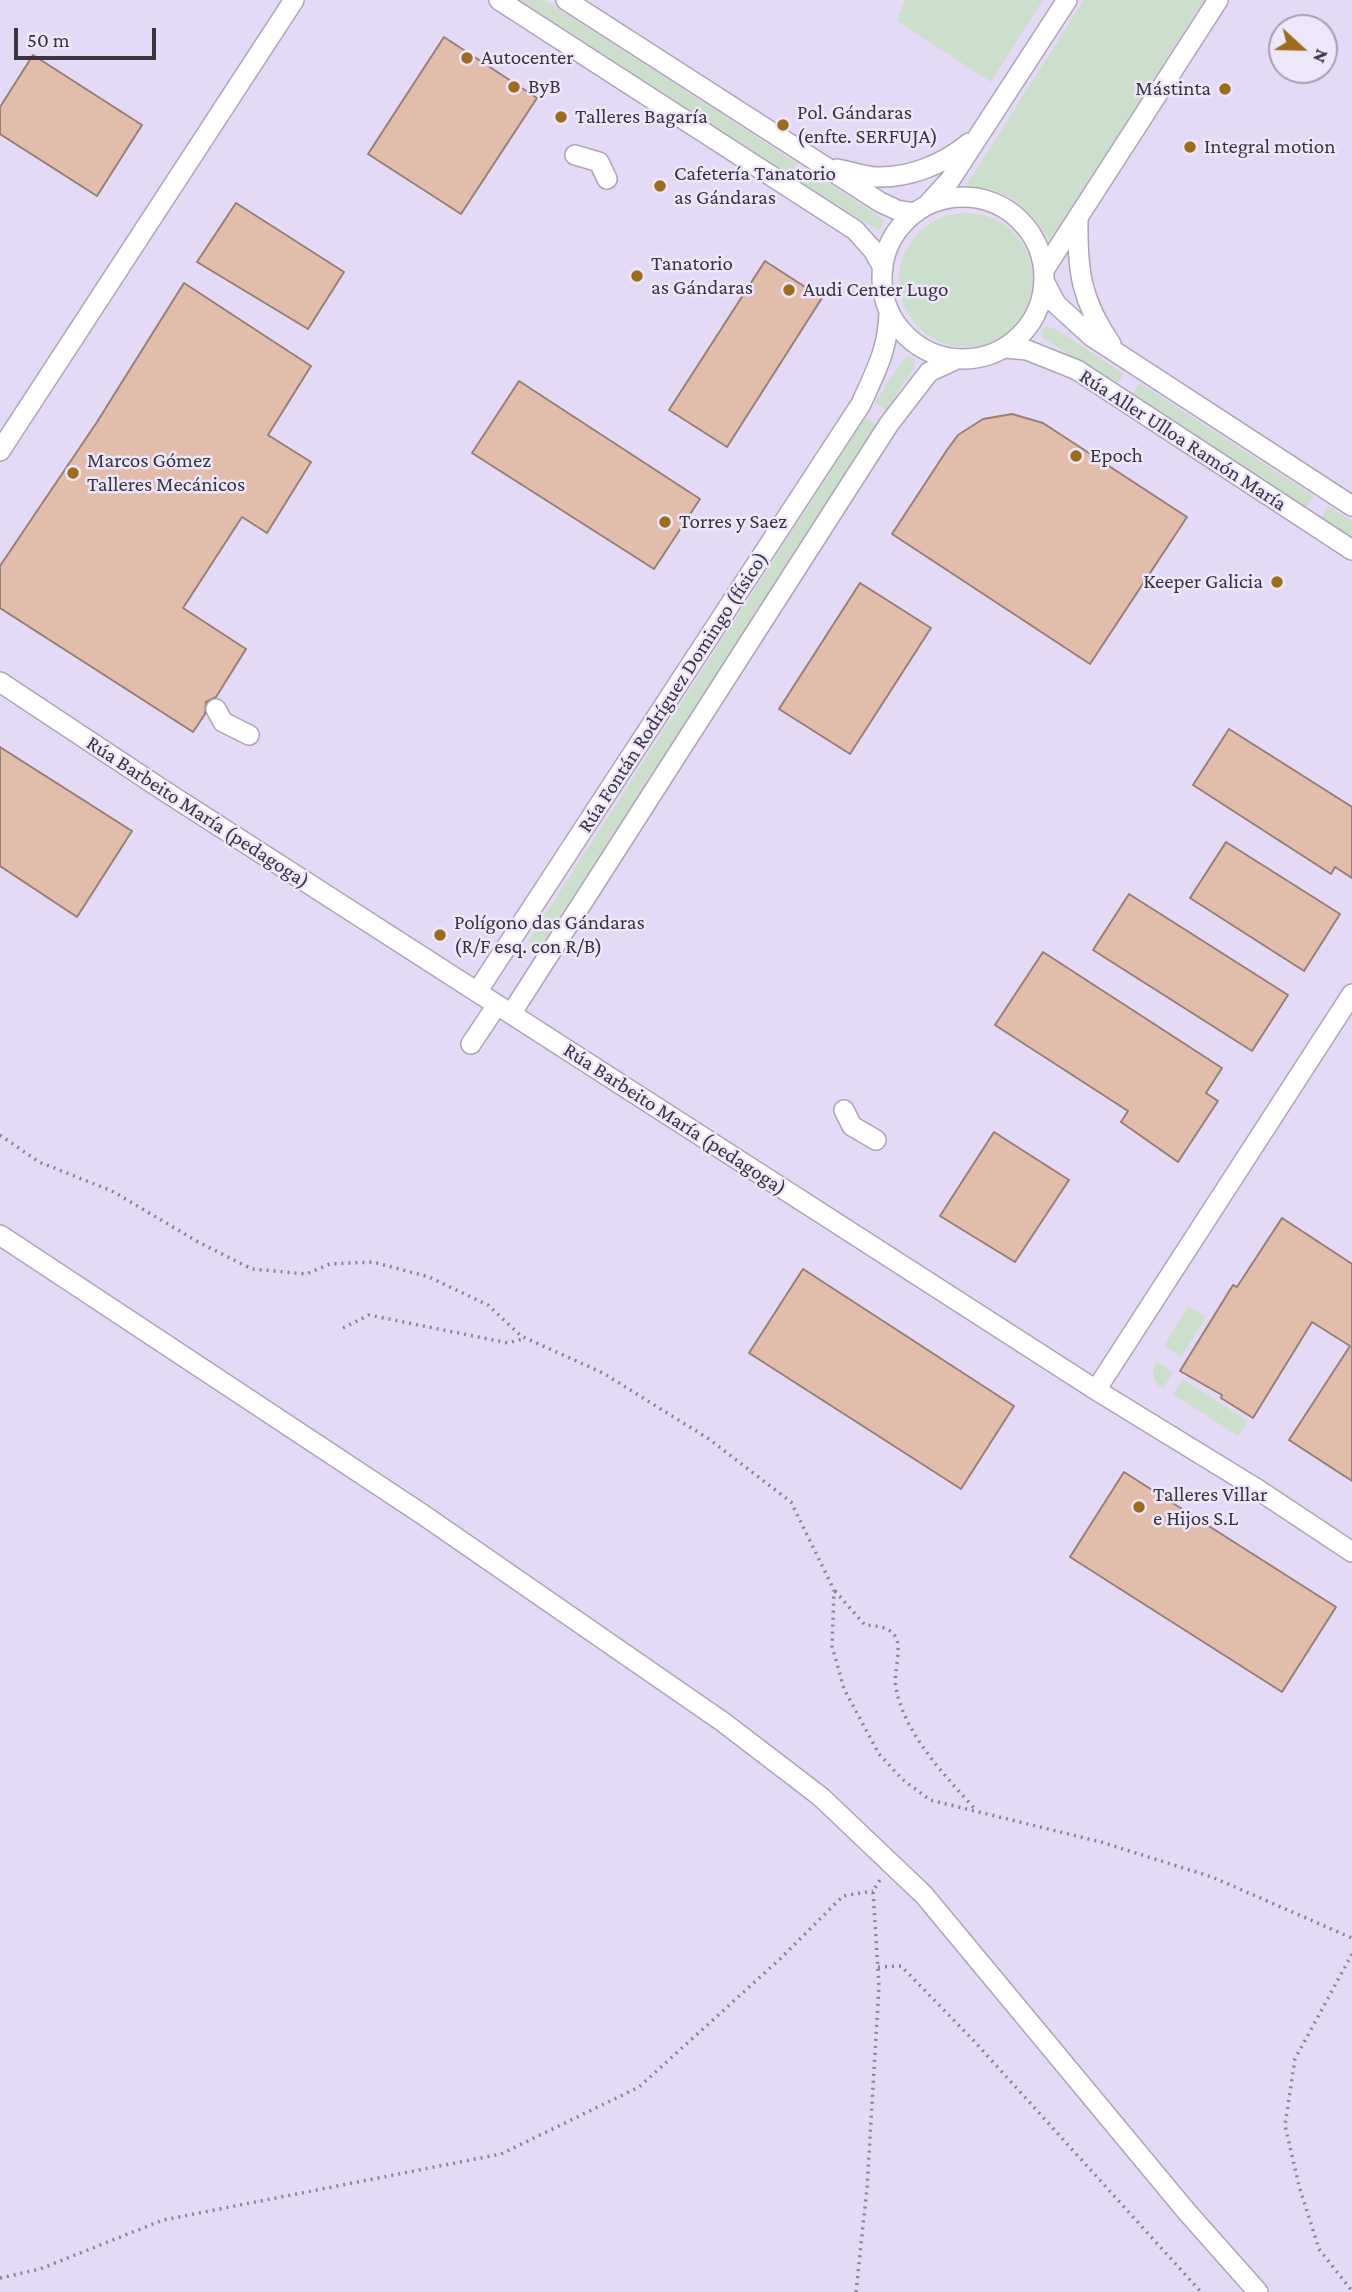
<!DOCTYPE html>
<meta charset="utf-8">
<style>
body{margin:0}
#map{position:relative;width:1352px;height:2292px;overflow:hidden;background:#eee7fc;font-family:"Crimson Pro",serif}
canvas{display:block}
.north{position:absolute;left:1268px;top:14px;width:70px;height:70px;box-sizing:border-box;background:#eee7fc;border:2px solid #a5a0b0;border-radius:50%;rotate:112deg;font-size:19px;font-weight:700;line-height:28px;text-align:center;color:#38353d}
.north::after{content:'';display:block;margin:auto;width:24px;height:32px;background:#9c6d1f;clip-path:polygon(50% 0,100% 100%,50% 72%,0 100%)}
.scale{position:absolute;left:14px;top:28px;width:142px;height:32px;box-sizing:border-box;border:4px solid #38353d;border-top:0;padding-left:9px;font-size:21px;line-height:24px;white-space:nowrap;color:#38353d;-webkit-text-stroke:5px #eee7fc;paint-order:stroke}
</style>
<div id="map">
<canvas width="1352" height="2292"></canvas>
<div class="north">N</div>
<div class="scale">50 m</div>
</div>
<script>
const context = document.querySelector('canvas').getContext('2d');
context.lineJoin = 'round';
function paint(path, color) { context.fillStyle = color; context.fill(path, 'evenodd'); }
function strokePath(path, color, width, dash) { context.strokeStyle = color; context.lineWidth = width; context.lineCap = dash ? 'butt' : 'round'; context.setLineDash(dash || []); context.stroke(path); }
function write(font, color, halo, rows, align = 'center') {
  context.font = font + ' "Crimson Pro",serif'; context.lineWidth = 5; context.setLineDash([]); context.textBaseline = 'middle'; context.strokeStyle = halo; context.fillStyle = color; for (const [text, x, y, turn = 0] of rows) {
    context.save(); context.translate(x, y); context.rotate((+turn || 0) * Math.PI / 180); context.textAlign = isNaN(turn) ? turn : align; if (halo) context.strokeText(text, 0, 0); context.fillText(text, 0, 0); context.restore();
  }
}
paint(new Path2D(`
 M0 0H1352V2292H0ZM1282 28H1324V70H1282Z`), '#e4daf5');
paint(new Path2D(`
 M519 0H545L797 163 789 175Z
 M905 0H1043L991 82 897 21Z
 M1084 0H1204L1050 242C1037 219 1019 198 993 190 985 187 974 188 965 187Z
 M812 172 881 218 884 221 879 231 804 184Z
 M899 280a67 67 0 1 1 134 0a67 67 0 1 1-134 0Z
 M1046 326 1056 329 1124 374 1116 386 1042 337V330Z
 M909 356 915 360 914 368 886 410 875 402 904 358Z
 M1139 383 1314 496 1306 507 1132 395Z
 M865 418 877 426 539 949 528 941Z
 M1328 506 1352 521V537L1321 518Z
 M1188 1306 1206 1317 1181 1357 1164 1346Z
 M1156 1361 1173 1372 1163 1389C1153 1383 1151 1372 1156 1361Z
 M1183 1379 1248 1421 1238 1436 1173 1394Z`), '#ccdfcd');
const building = new Path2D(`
 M444 37 537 98 461 214 368 154Z
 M33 55 142 125 97 196 0 134V107Z
 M236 203 344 272 308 329 197 262Z
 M765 261 822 298 727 447 669 410Z
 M184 283 311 366 268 435 311 462 267 533 242 517 183 608 246 649 216 697 206 702 205 714 193 732 0 608V566L97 422Z
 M519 381 700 499 654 569 472 453Z
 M1012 414 1043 423 1187 517 1090 664 892 534 947 450 958 435 983 419Z
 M860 583 931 628 850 754 779 709Z
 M1229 729 1352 807V878L1335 867 1331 874 1193 785Z
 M0 747 132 831 77 917 0 866Z
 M1226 842 1340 914 1304 971 1190 898Z
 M1129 894 1288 995 1252 1051 1093 950Z
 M1043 952 1222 1068 1206 1093 1218 1101 1178 1162 1121 1122 1128 1111 995 1025Z
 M994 1132 1069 1180 1015 1262 940 1216Z
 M1282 1218 1352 1264V1481L1289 1440 1350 1346 1312 1322 1253 1418 1221 1398 1222 1395 1180 1371 1233 1285 1237 1287Z
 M803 1269 1014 1406 961 1489 749 1353Z
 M1124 1472 1336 1607 1282 1692 1070 1557Z`);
paint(building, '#e3bdab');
strokePath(building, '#958177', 2);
const minor = new Path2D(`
 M499 0 855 230 873 250 883 268
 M566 0 880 202 897 210 915 213
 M575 155 599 162 607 179
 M837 169C849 171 863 176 876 177 910 178 944 164 969 143
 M882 278a81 81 0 1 1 162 0a81 81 0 1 1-162 0Z
 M928 204 950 180 1067 0
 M1078 218C1077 270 1081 301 1111 344
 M1044 270 1218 0
 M1044 281 1056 304 1091 336 1352 506
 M1006 348 1027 350 1077 370 1352 550
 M0 451 294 0
 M0 682 163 790 1096 1390 1254 1487 1352 1552
 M216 709 223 722 249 735
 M477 992 861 404C876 370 888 350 889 312
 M511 1014 889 424 929 372 957 359
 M471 1044 497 1005
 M844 1110 852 1126 876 1140
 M0 1235 422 1514 723 1722 821 1797 924 1895 1187 2212 1258 2292
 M1096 1390 1352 994`);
strokePath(minor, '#aca5b8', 22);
strokePath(new Path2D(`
 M0 1135 39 1162 112 1191 200 1243 252 1269 306 1274 330 1264 373 1262 429 1277 488 1305 521 1336 603 1373 709 1439 791 1502 834 1590 832 1646 844 1689 879 1754 902 1779 930 1800 1101 1842 1212 1877 1352 1938
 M343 1328 369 1315 508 1343 523 1339
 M835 1591 865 1625C875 1626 888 1626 895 1636 903 1649 893 1671 896 1688 904 1733 945 1776 975 1809
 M1352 1954 1295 2059 1285 2125 1299 2186 1319 2249 1352 2291
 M878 1967 901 1966 975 2042 1201 2292
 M0 2278 40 2269 163 2220 501 2154 639 2087 780 1959 843 1896 873 1891
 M856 2292 867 2188 879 1986 873 1891 880 1880`), '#8a8593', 3.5, [2, 5]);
strokePath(minor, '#fff', 19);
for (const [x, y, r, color] of [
 [467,58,7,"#9c6d1f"],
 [514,87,7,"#9c6d1f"],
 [1225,89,7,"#9c6d1f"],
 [561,117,7,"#9c6d1f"],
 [783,125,7,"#9c6d1f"],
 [1190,147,7,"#9c6d1f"],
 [660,186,7,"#9c6d1f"],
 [637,276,7,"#9c6d1f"],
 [789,290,7,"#9c6d1f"],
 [1076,456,7,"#9c6d1f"],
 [73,473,7,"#9c6d1f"],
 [665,522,7,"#9c6d1f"],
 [1277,582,7,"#9c6d1f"],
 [440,935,7,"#9c6d1f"],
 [1139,1507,7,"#9c6d1f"]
]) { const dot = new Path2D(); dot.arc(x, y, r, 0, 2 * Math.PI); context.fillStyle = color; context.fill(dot); strokePath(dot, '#eee7fc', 2.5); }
write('21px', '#38353d', '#eee7fc', [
 ["Autocenter",481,58],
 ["ByB",528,87],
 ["Mástinta",1211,89,"right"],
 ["Pol. Gándaras",797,113],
 ["(enfte. SERFUJA)",797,137],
 ["Talleres Bagaría",575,117],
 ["Integral motion",1204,147],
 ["Cafetería Tanatorio",674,174],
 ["as Gándaras",674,198],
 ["Tanatorio",651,264],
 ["as Gándaras",651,288],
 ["Audi Center Lugo",803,290],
 ["Epoch",1090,456],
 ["Marcos Gómez",87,461],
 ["Talleres Mecánicos",87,485],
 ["Torres y Saez",679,522],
 ["Keeper Galicia",1263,582,"right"],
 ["Polígono das Gándaras",454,923],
 ["(R/F esq. con R/B)",454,947],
 ["Talleres Villar",1153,1495],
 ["e Hijos S.L",1153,1519]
], 'left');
write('21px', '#38353d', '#eee7fc', [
 ["Rúa Aller Ulloa Ramón María",1183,440,33],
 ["Rúa Fontán Rodríguez Domingo (físico)",673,692,-57],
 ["Rúa Barbeito María (pedagoga)",198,812,33],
 ["Rúa Barbeito María (pedagoga)",675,1119,33]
]);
</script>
